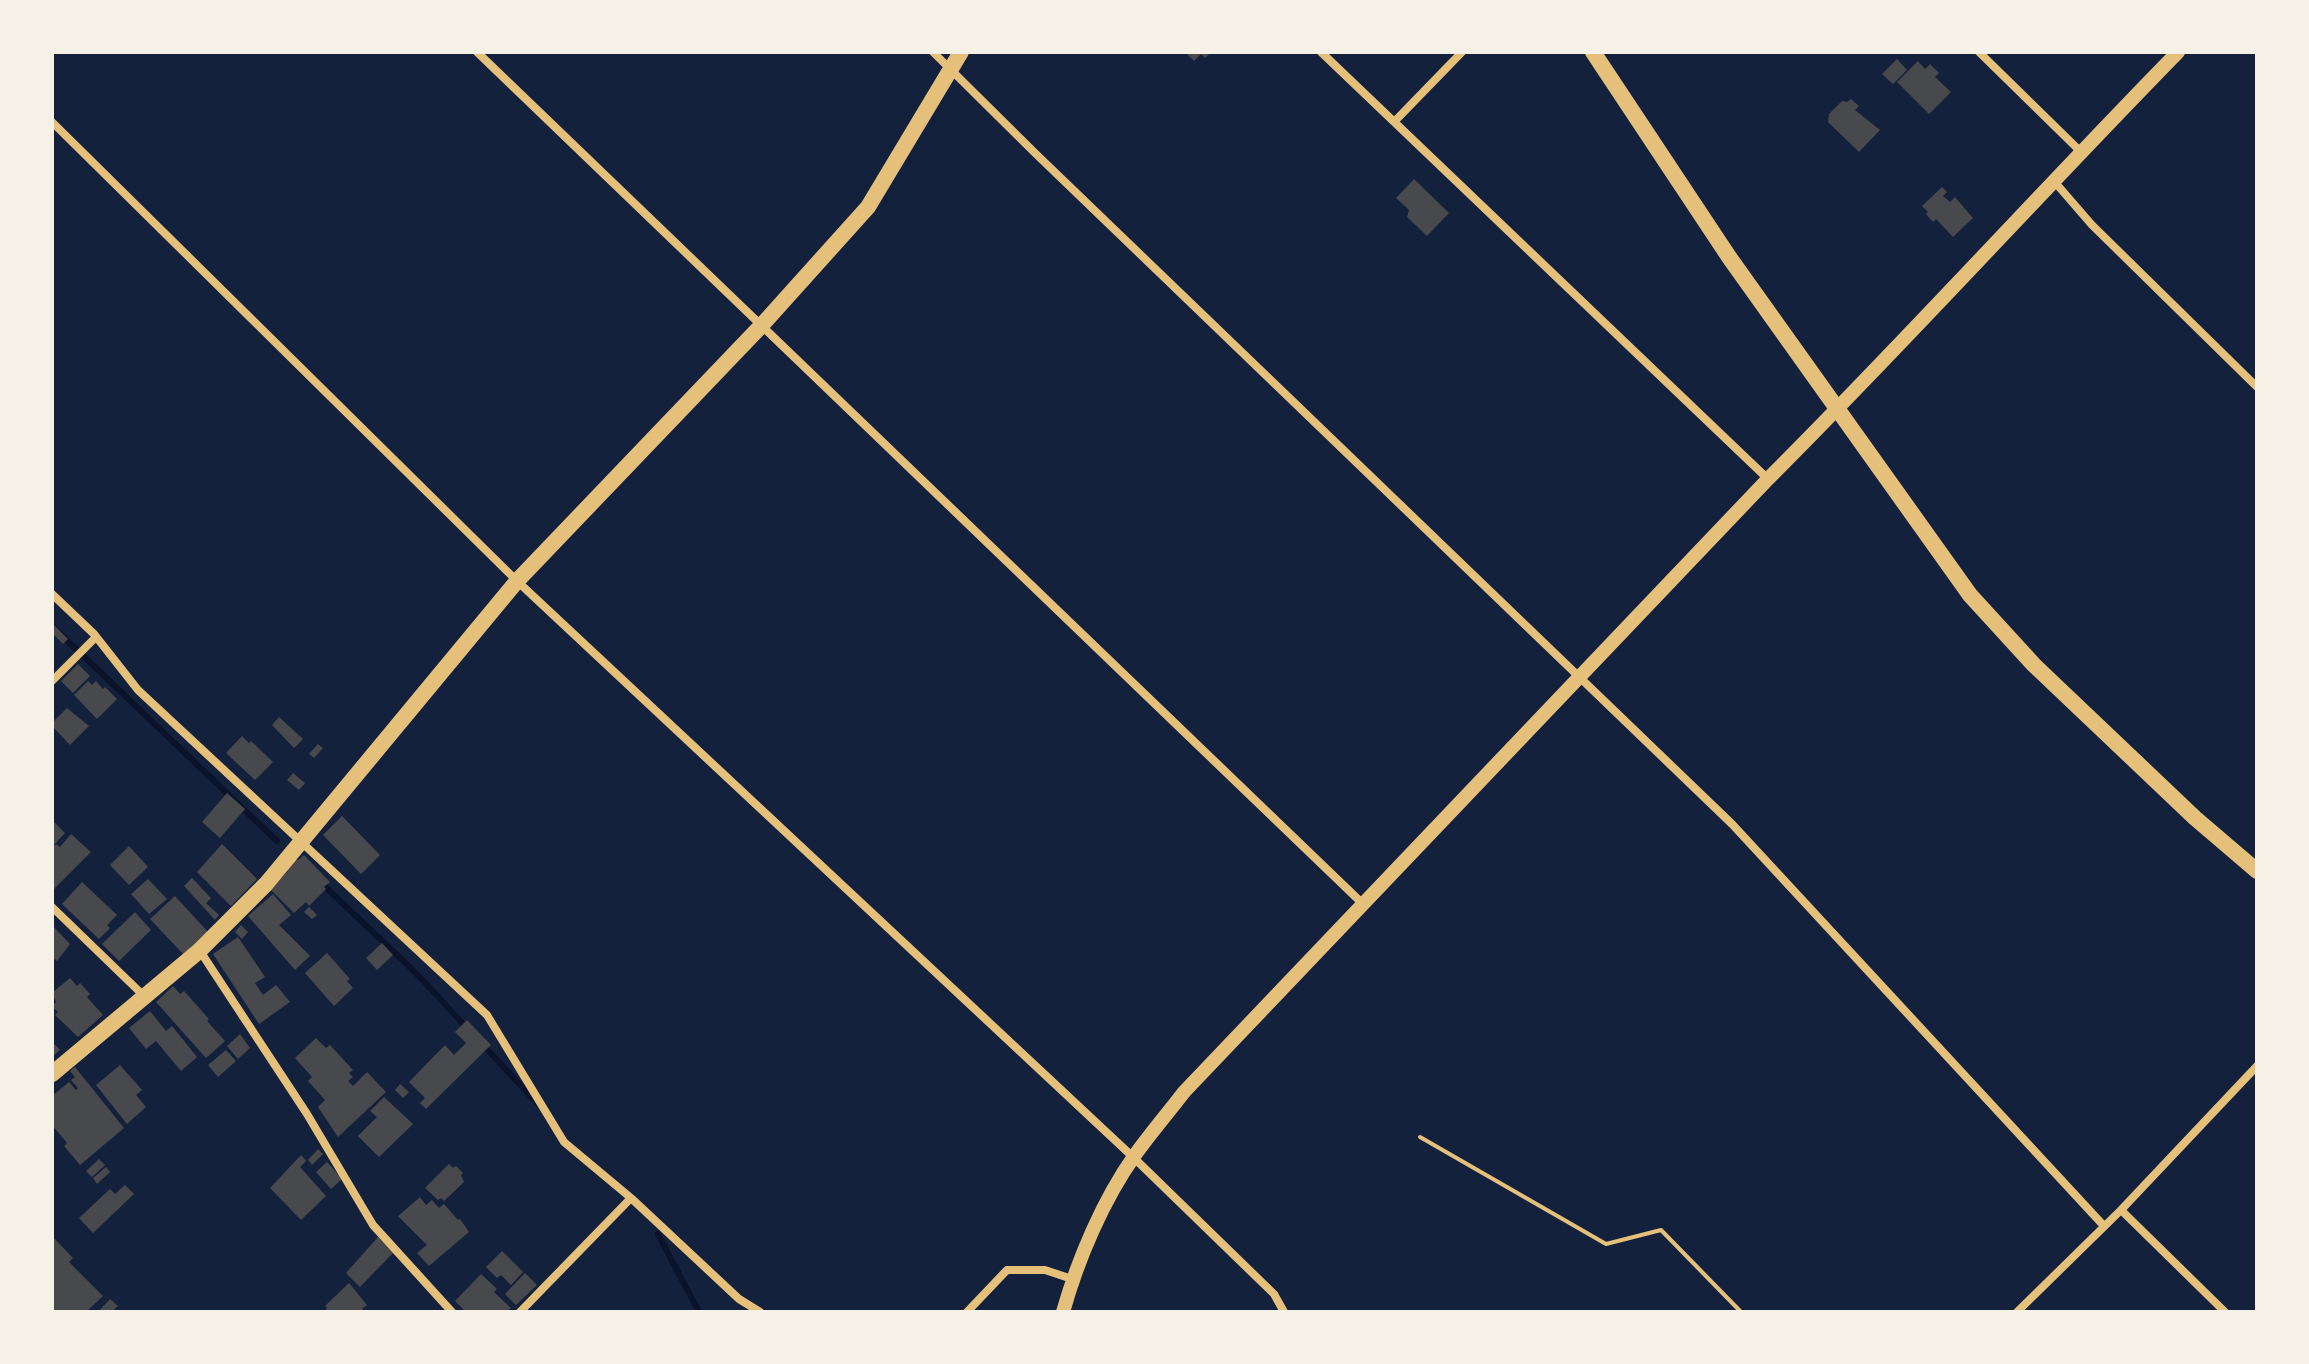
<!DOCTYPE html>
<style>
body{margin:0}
#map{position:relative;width:2309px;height:1364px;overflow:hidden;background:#14213d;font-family:"Sofia Sans Condensed",sans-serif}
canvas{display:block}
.frame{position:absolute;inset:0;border:54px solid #f6f1e7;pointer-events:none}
</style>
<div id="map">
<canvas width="2309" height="1364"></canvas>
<div class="frame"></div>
</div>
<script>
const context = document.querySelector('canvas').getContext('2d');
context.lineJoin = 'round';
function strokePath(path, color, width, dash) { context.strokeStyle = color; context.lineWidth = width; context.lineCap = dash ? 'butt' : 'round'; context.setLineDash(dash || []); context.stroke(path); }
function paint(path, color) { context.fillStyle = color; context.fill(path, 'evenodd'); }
strokePath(new Path2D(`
 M52 626 277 841
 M319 881 415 972 467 1028
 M483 1045 538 1104
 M658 1234 699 1312`), '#0b132b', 6);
paint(new Path2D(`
 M1185 52H1211L1205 58 1201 54 1194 61Z
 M1897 59 1907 70 1893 84 1882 74Z
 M1918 61 1925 69 1930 64 1939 73 1935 77 1951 92 1929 114 1897 82Z
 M1851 99 1859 106 1855 110 1880 130 1859 152 1828 122 1829 114 1842 101 1847 102Z
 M1414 179 1449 213 1427 236 1407 217 1409 210 1396 198Z
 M1942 187 1947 192 1943 196 1950 202 1955 197 1973 218 1953 237 1936 219 1933 222 1926 214 1928 212 1922 206Z
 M52 623 68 639 63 644 52 633Z
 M78 664 90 676 73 693 61 681Z
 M88 681 92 685 96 681 103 689 105 687 117 699 97 719 74 695Z
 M67 708 89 726 70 745 52 726V723Z
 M279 717 303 739 294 748 272 725Z
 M242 736 249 743 251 741 273 762 255 780 226 753Z
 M318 744 323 748 314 758 309 754Z
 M293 773 305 783 299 790 287 780Z
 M227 793 245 809 220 838 202 822Z
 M342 816 380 855 361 874 323 835Z
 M52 820 65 833 52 847Z
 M71 834 91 852 52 891V848L56 844 60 847Z
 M222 844 257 879 231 906 197 872Z
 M129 846 148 867 129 885 110 865Z
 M304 855 330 882 324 887 326 889 309 906 306 902 294 913 270 889 288 871 285 868 295 858 298 860Z
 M192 878 211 898 206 903 219 915 215 920 184 886Z
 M148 879 167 899 149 914 131 894Z
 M82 882 117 915 107 925 110 928 99 939 62 904Z
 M273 894 291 915 279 925 310 956 295 970 248 916Z
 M175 896 208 932 184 955 150 919Z
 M309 907 317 915 312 919 304 912Z
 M135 912 151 930 119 961 102 944Z
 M52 925 70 944 57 961 55 959 52 962Z
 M241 925 248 932 242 939 235 932Z
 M238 937 265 977 255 983 263 995 276 985 290 1002 259 1024 213 954Z
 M382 943 393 955 377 970 366 958Z
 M327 953 350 979 347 981 353 988 334 1006 305 973Z
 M70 978 77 986 80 983 90 994 87 997 103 1015 78 1037 55 1015 58 1012 52 1006 56 1002 52 993Z
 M173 986 180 994 184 991 209 1019 207 1021 225 1041 206 1058 156 1002Z
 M150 1011 166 1031 172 1026 197 1057 181 1071 156 1041 146 1049 129 1028Z
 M467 1020 491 1045 426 1109 420 1103 425 1098 409 1082 445 1045 454 1055 466 1043 455 1032Z
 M240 1034 250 1048 238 1059 227 1046Z
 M316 1038 326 1048 330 1045 353 1070 349 1073 353 1077 348 1081 353 1086 367 1072 386 1092 338 1137 318 1107 325 1100 308 1081 312 1077 295 1058Z
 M52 1042 60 1050 52 1057Z
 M226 1050 236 1061 218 1077 208 1065Z
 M120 1065 142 1090 136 1095 146 1107 127 1124 96 1085Z
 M75 1067 124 1128 80 1165 64 1146 67 1143 52 1125V1096L69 1082 76 1090 78 1088 71 1080 75 1077 70 1071Z
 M400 1084 409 1092 403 1098 395 1090Z
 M384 1097 413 1124 379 1157 358 1136 377 1117 370 1111Z
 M318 1149 323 1154 312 1165 308 1160Z
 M301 1155 306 1161 300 1167 326 1196 301 1220 270 1188Z
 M99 1159 105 1165 92 1177 86 1171Z
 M327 1162 342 1179 331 1189 316 1172Z
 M449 1164 453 1168 456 1166 463 1173 461 1175 464 1182 444 1201 441 1198 438 1200 425 1188Z
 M106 1167 110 1172 97 1184 93 1178Z
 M125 1185 134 1194 93 1233 79 1218 110 1189 115 1194Z
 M420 1197 426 1205 432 1200 439 1208 444 1204 458 1220 460 1219 469 1232 429 1266 417 1253 427 1245 398 1216Z
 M52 1236 73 1258 69 1262 103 1296 86 1312H52Z
 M378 1237 393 1253 360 1287 346 1273Z
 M502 1251 523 1272 511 1285 501 1275 497 1278 486 1267Z
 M525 1273 537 1285 516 1305 505 1294Z
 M481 1274 497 1289 494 1292 511 1308 506 1312H466L455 1301Z
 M349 1283 367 1305 362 1309 365 1312H324L327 1308 325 1306Z
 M110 1299 118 1306 111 1312H98Z`), '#48494c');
strokePath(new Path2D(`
 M1420 1137 1606 1244 1661 1230 1741 1312`), '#e5c07b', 4);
strokePath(new Path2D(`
 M477 52 1363 904
 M933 52 1036 154 1732 824 2104 1226
 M1321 52 1768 479
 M1979 52 2080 151
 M52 122 517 581 1133 1157 1274 1294 1284 1312
 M1394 122 1462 52
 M2053 180 2092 225 2257 387
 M52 594 94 634 138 690 487 1015 564 1142 631 1198 739 1299 760 1312
 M52 681 96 637
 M52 907 144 996
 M200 951 307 1114 373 1225 452 1312
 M2121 1210 2225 1312
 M520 1312 631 1198
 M967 1312 1007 1270H1045L1072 1279
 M2017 1312 2121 1210 2257 1066`), '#e5c07b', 8);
strokePath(new Path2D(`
 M1063 1312C1078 1259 1103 1200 1135 1155 1150 1134 1168 1113 1184 1092L1768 479C1908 339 2040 193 2178 52`), '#e5c07b', 14);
strokePath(new Path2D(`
 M1593 52 1729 257 1970 595 2034 665 2195 818 2257 871
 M52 1074 199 951 266 884 517 581 761 326 868 207 961 52`), '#e5c07b', 16);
</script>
